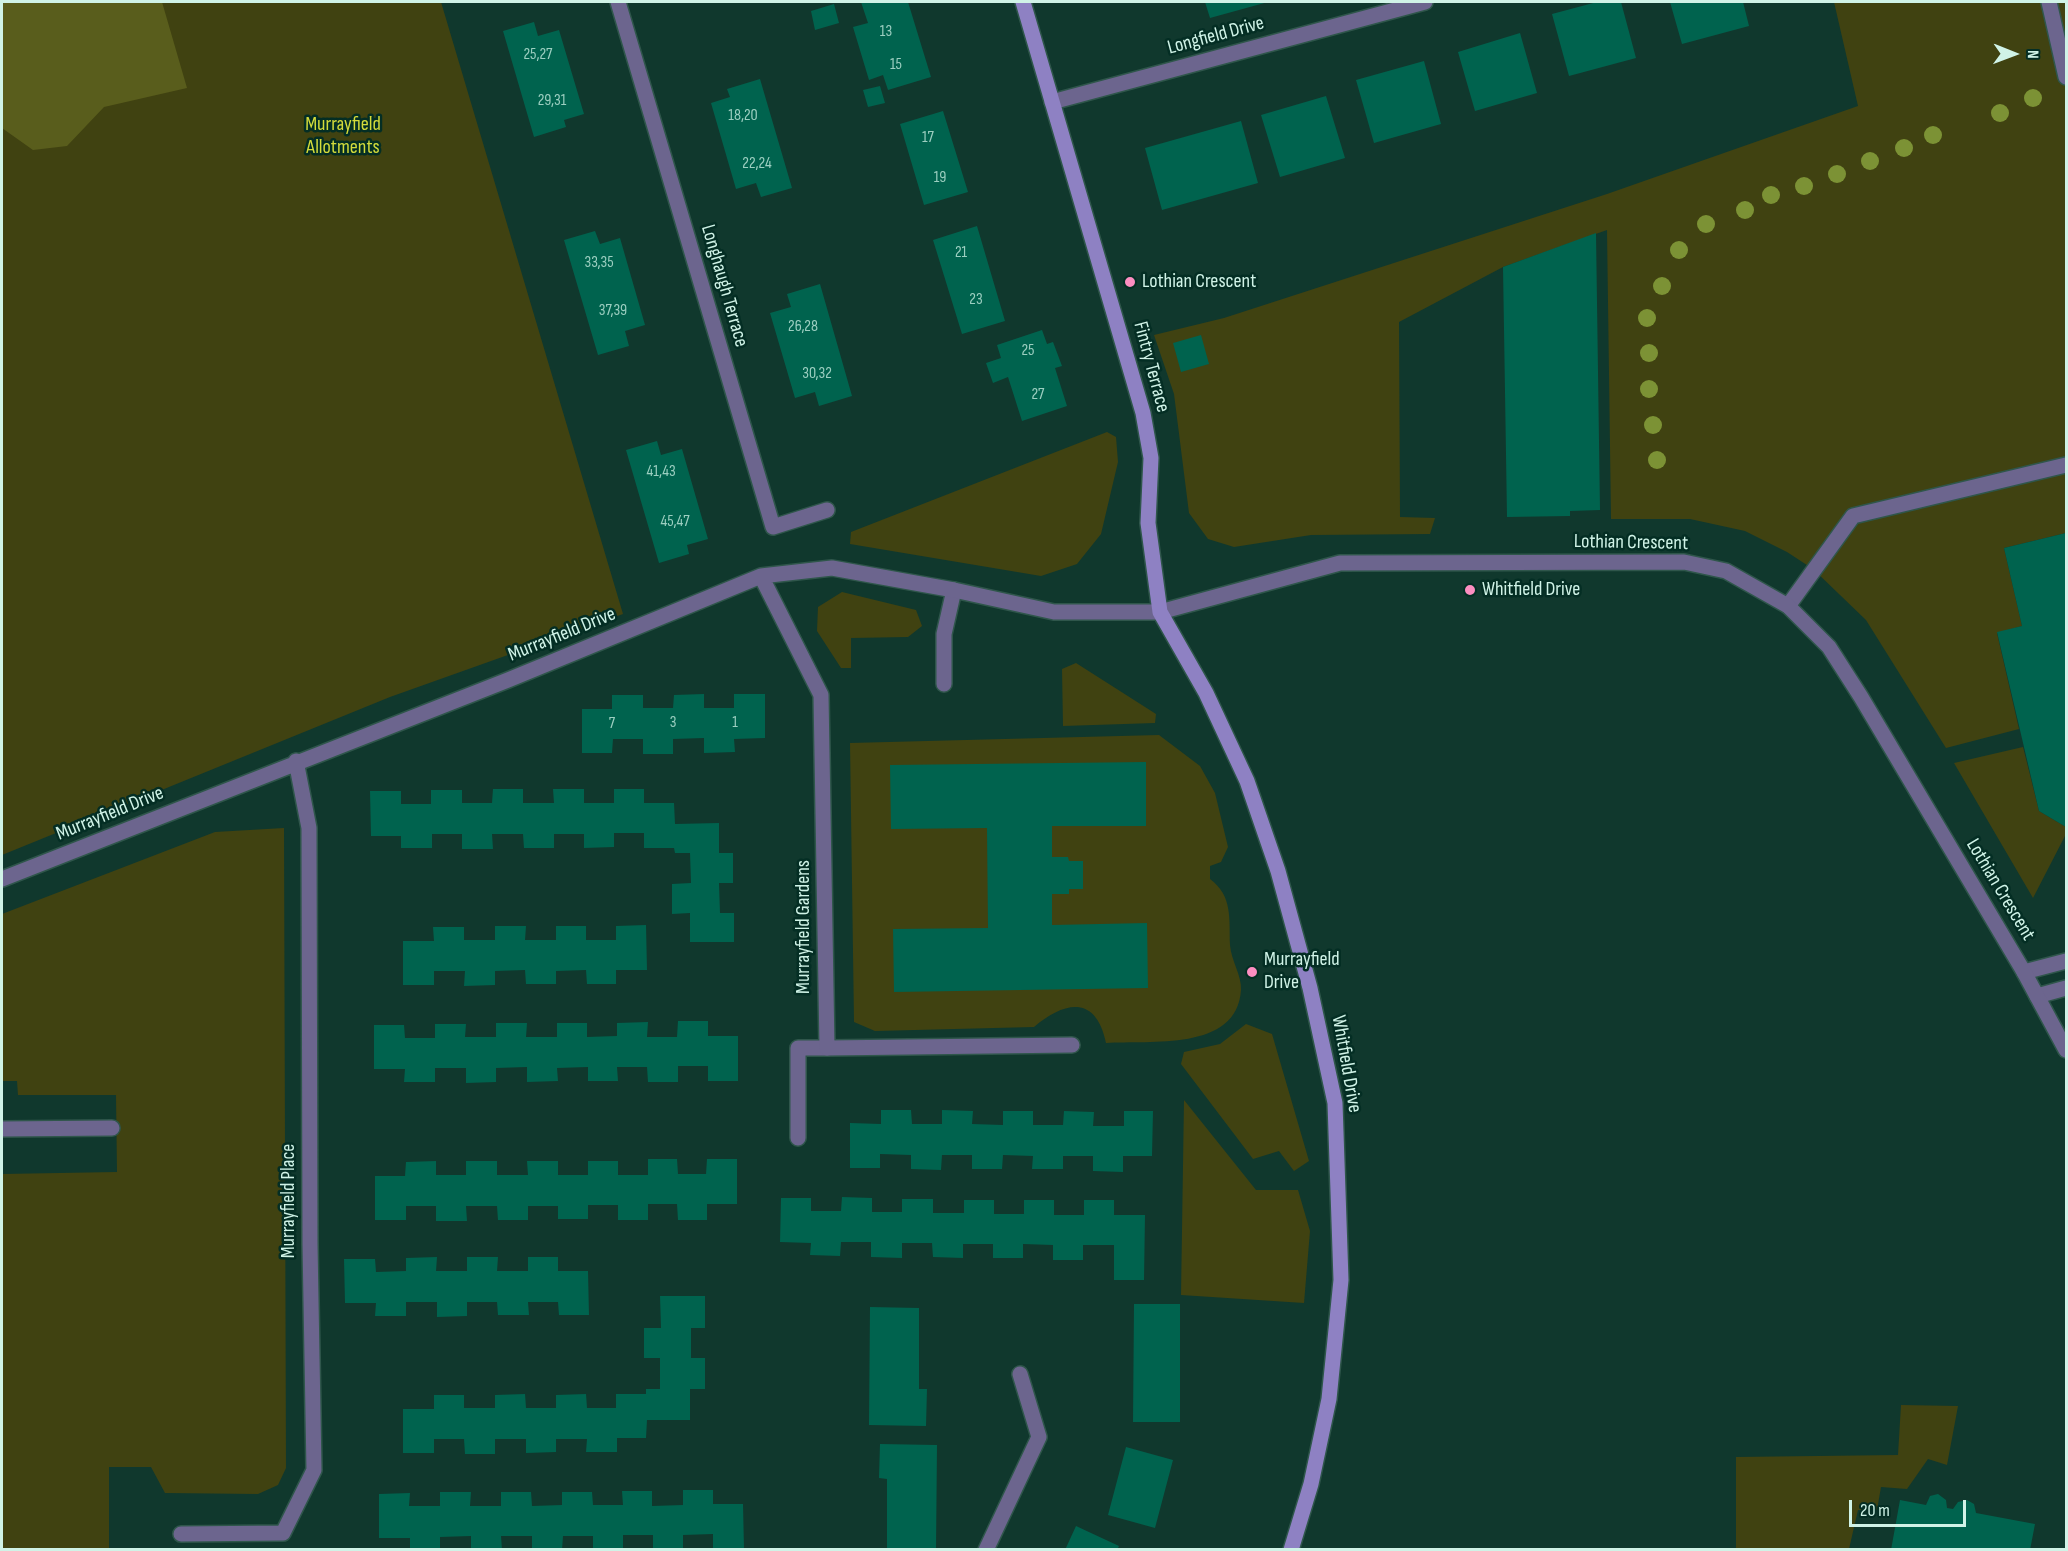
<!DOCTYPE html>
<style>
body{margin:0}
#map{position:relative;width:2068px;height:1551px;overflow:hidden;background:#10382d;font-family:"Sofia Sans Condensed",sans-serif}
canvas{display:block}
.frame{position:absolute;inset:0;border:3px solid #d0f3e7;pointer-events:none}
.north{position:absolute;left:1984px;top:24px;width:60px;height:60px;-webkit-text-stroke:4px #042e24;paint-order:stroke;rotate:91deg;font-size:16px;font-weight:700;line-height:24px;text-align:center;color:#d0f3e7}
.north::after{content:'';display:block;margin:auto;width:21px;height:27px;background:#d0f3e7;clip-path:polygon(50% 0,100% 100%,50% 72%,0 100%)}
.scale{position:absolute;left:1849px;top:1500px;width:117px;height:27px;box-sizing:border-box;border:3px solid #d0f3e7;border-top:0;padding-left:8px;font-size:18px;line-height:21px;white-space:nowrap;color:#d0f3e7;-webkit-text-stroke:4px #042e24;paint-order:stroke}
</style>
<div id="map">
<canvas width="2068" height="1551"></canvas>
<div class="frame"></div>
<div class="north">N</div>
<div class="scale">20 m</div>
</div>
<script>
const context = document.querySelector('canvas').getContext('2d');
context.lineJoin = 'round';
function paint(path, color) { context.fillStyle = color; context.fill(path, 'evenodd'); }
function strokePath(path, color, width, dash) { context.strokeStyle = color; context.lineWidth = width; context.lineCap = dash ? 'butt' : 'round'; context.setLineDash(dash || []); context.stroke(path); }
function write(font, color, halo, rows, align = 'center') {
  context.font = font + ' "Sofia Sans Condensed",sans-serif'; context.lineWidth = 5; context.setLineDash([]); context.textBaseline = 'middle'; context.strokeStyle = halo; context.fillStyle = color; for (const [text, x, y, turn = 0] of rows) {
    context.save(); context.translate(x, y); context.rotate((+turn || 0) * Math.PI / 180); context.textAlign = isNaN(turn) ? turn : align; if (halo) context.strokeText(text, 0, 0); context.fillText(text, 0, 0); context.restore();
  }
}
paint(new Path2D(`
 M2 2H441L623 614 390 697 2 855Z
 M1834 2H2066V533L2004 548 2022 626 1997 633 2019 729 1946 748 1866 620 1813 569 1787 552 1745 531 1690 519H1611L1607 230 1503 267 1399 322 1400 517 1435 518 1430 534 1311 535 1234 547 1208 539 1189 513 1174 394 1154 335 1224 318 1607 194 1858 106Z
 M1107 432 1116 437 1118 462 1101 534 1077 564 1041 576 850 544 851 532Z
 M842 592 916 610 922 626 908 637 851 638V668H841L817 631 818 607Z
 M1076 663 1156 714 1155 723 1063 726 1062 669Z
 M1159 735 1200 766 1215 793 1228 847 1221 862 1210 866V879C1233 896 1229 919 1230 945 1231 960 1242 976 1241 990 1237 1052 1150 1040 1106 1043 1096 995 1065 1001 1034 1027L875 1031 854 1022 850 743Z
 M2023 747 2039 811 2066 827V834L2033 898 1954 763Z
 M284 828 286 1468 278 1485 258 1494 165 1493 151 1467H109V1549H2V1174L117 1172 116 1095H18L17 1081H2V914L215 832Z
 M1246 1024 1272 1034 1309 1161 1294 1171 1279 1151 1253 1159 1181 1064 1184 1052 1220 1044Z
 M1184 1100 1256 1190H1298L1310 1231 1304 1303 1181 1295Z
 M1901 1405 1958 1406 1947 1465 1928 1459 1907 1489 1881 1487 1877 1510H1858L1849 1549H1736V1457L1898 1455Z`), '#404211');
paint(new Path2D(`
 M2 2H162L187 88 104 107 67 146 33 150 2 128Z`), '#595d1c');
paint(new Path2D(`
 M861 2H908L931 77 888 90 883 75 869 80 853 27 868 23Z
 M1205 2H1268L1210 18Z
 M1597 2H1621L1636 58 1569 76 1552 14Z
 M1670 2H1743L1749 26 1682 44Z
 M834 4 839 23 815 30 811 11Z
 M534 22 538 36 559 30 584 114 564 120 566 127 534 137 503 31Z
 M1520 33 1537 93 1475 111 1458 52Z
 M1424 61 1441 124 1374 143 1356 80Z
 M760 79 792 188 761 197 756 183 736 189 711 103 730 97 727 89Z
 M880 86 885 103 868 107 863 90Z
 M1326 96 1345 158 1280 177 1261 115Z
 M943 111 968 192 924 205 900 124Z
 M1241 121 1258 183 1162 210 1145 148Z
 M977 226 1005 321 962 334 933 240Z
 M595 231 600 244 620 238 645 325 625 331 629 346 598 355 564 240Z
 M1596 233 1600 510 1570 511V516L1507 517 1503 267Z
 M820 284 852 396 819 406 815 392 795 398 770 313 791 307 787 294Z
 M1042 330 1047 344 1053 342 1062 366 1055 368 1067 406 1022 421 1008 377 993 383 986 363 1001 358 997 345Z
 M1201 335 1209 364 1181 372 1173 343Z
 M657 441 661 455 682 449 708 539 687 545 689 554 659 563 626 450Z
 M2066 533V827L2039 811 1997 632 2022 626 2004 548Z
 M704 694V708H734V694H765V738L734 739 735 752 704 753V738L673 739V754H643V739H613L612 753H582V709H612V695H643V708H673L674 695Z
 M1146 762V826H1052V857H1068L1069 861H1083V889H1069V894H1052V925L1147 923 1148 988 894 992 893 929 988 928 987 828 891 829 890 765Z
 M493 789H523V803H554L553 789H584V803H614V789H644V803H674L675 824 719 823V853H733V883H719L720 913H734V942H690V913L672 914V884L691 883 690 853H675L674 848H644V833H614V847L584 848V834H554V848H524L523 834H492L493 849H462V834H432V848H401V836H371L370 791H401V804H431V790H462V803H492Z
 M646 925 647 970H616V984H587L586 970 556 971V984H526L525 970 495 971V985L464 986 465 971H434V985H403V941H434L433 927H464V940H495V926H526L525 940H556V926H586V940H616V926Z
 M678 1021H708V1036H738V1081H708V1066H678V1082H648L647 1067H617L618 1081H588V1067L557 1068 558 1081 527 1082V1067L496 1068V1082L466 1083V1068H435V1082H404L405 1069H374V1025H404L405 1038H435V1024H466L465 1037H496V1023H527L526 1037H557V1023H587V1037L617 1036V1023L648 1022 647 1037H677Z
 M881 1110H911L912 1124H942V1110L973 1111 972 1124 1003 1125V1111H1033V1125H1063L1064 1111 1094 1112 1093 1126H1124V1111H1153L1152 1156H1123V1172L1093 1171V1156H1063V1169H1032L1033 1156 1003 1155 1002 1169H972V1155H942L941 1170 911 1169V1155L880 1154V1168H850V1123L881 1124Z
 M648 1159H677L678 1174H706L707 1159H737V1204H707V1220H678L677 1204H648V1220H618V1205H588V1219H558V1206H528V1220H498L497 1206H466L467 1221H436V1206H406V1220H375V1176H405L406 1162 436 1161V1175H466V1161H497V1175H528L527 1161H558V1175H588V1161H618V1175H648Z
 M842 1197 872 1198V1212H902V1199H933V1213H964V1200H994V1214H1024V1200H1054V1215H1084V1200H1114V1215H1145L1144 1280H1114V1245H1083V1260H1053V1245L1023 1244V1258H993V1244H963V1258L933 1257 932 1243H902V1258L871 1257V1242H841L840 1256 810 1255 811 1243 780 1242 781 1198H811V1211H841Z
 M437 1257 436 1271H467V1257H498L497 1271H528V1257H558V1271H588L589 1315H559L558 1302H528L529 1315H498L497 1302H467V1316L437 1317V1302H406V1316H375L376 1303H345L344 1259H375L376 1272 406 1271V1258Z
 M660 1296H705V1328H691V1358H705V1389H690V1420H647L646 1438H617V1452H586L587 1439H556V1452L526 1453V1439H495V1454H465L464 1439H434V1453H403V1409H434V1395H464V1408H495V1395L525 1394 526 1408H556V1395L586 1394 587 1408H616V1394H646V1389H660V1358H644V1328H661Z
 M1134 1304H1180V1422H1133Z
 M870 1307 919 1308V1389H927L926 1426 869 1425Z
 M880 1444 937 1445 936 1550H887V1479L879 1478Z
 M1126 1447 1173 1460 1155 1528 1108 1515Z
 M683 1490H713V1504H743L744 1549H713V1534L683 1535V1550H653V1535H623V1550H593V1536H563L562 1550H532V1536H501L502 1550H471V1536L440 1537V1550H410V1538H379V1494L410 1493 409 1506H440V1492H471L470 1506H501V1492H531L532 1506 562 1505V1492H592L593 1505H623L622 1491H652V1506L683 1505Z
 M1938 1494 1946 1500 1947 1508 1953 1509 1958 1502 1967 1500 1974 1504 1976 1513 2035 1524 2030 1550H1891L1900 1500 1926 1505 1930 1496Z
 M1076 1526 1119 1546 1117 1550H1065Z`), '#00634e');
const lane = new Path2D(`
 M2049 2 2066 77
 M1788 606 1853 516 2066 465
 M944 684V634L954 590
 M2024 972 2066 961
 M2037 996 2066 988
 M798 1138V1048H827`);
const street = new Path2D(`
 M618 2 773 527 827 510
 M1052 102 1425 2
 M761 576 821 695 827 1048 1072 1045
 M2 879 508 680 761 576 832 568 954 590 1054 612H1160L1340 563 1684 562 1726 571 1788 606 1829 647 1861 697 2024 972 2066 1050
 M2 1129 112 1128
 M181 1534 283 1533 314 1470 310 1244 309 828 296 761
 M986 1550 1039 1437 1020 1374`);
const secondary = new Path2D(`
 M1023 2 1143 413 1151 458 1148 523 1160 612 1206 693 1247 781 1278 871 1310 988 1335 1103 1341 1280 1329 1399 1311 1484 1291 1550`);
strokePath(lane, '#2f564b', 18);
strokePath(street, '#2f564b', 18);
strokePath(secondary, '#2f564b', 18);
strokePath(lane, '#6c658e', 15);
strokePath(street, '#6c658e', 15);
strokePath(secondary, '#8e81c3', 15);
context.fillStyle = '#7c9235';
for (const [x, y] of [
 [2033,98],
 [2000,113],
 [1933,135],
 [1904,148],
 [1870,161],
 [1837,174],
 [1804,186],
 [1771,195],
 [1745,210],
 [1706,224],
 [1679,250],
 [1662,286],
 [1647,318],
 [1649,353],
 [1649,389],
 [1653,425],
 [1657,460]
]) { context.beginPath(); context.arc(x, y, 9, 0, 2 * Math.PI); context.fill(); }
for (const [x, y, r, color] of [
 [1130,282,6,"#fd8ec1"],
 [1470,590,6,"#fd8ec1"],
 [1252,972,6,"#fd8ec1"]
]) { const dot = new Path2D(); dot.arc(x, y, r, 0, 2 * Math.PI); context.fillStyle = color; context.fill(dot); strokePath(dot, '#042e24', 2); }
write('16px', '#9ccfc1', null, [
 ["13",886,32],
 ["25,27",538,55],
 ["15",896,65],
 ["29,31",552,101],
 ["18,20",743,116],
 ["17",928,138],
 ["22,24",757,164],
 ["19",940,178],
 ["21",961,253],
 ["33,35",599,263],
 ["23",976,300],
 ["37,39",613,311],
 ["26,28",803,327],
 ["25",1028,351],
 ["30,32",817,374],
 ["27",1038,395],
 ["41,43",661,472],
 ["45,47",675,522],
 ["3",673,723],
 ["1",735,723],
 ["7",612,724]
]);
write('20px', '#d0f3e7', '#042e24', [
 ["Longfield Drive",1216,36,-15],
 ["Longhaugh Terrace",724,286,74],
 ["Fintry Terrace",1151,367,75],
 ["Lothian Crescent",1631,543,1],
 ["Murrayfield Drive",562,635,-22],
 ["Murrayfield Drive",110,814,-22],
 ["Lothian Crescent",2000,890,59],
 ["Murrayfield Gardens",804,927,-90],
 ["Whitfield Drive",1346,1064,80],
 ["Murrayfield Place",289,1201,-90]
]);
write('20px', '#d4dc3b', '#042e24', [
 ["Murrayfield",343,125],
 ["Allotments",343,148]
]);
write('20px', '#d0f3e7', '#042e24', [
 ["Lothian Crescent",1142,282],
 ["Whitfield Drive",1482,590],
 ["Murrayfield",1264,960],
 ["Drive",1264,983]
], 'left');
</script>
